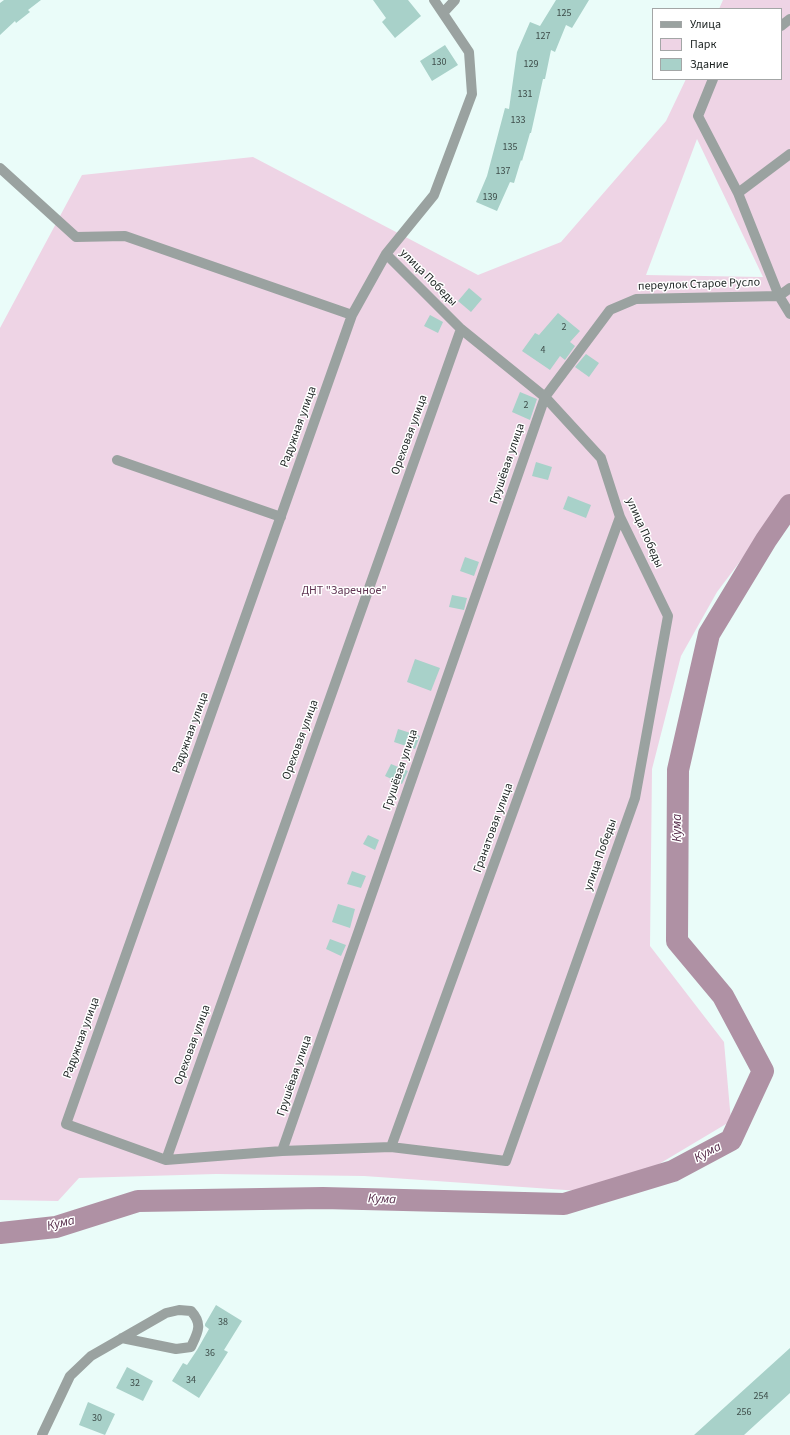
<!DOCTYPE html>
<meta charset="utf-8">
<style>
body{margin:0}
#map{position:relative;width:790px;height:1435px;overflow:hidden;background:#eafcf9;font-family:"Source Sans 3",sans-serif}
canvas{display:block}
.legend{position:absolute;left:652px;top:8px;width:130px;height:72px;box-sizing:border-box;background:#fff;border:1px solid #a3a6a6;margin:0;padding:5px 7px;list-style:none;font-size:12px;color:#1a2120}
.legend li{display:flex;align-items:center;gap:8px;height:20px}
.legend b{width:20px;border:1px solid #a3a6a6}
</style>
<div id="map">
<canvas width="790" height="1435"></canvas>
<ul class="legend">
<li><b style="height:5px;background:#9aa2a0"></b>Улица</li>
<li><b style="height:11px;background:#eed4e5"></b>Парк</li>
<li><b style="height:11px;background:#a8d1c9"></b>Здание</li>
</ul>
</div>
<script>
const context = document.querySelector('canvas').getContext('2d');
context.lineJoin = 'round';
function paint(path, color) { context.fillStyle = color; context.fill(path, 'evenodd'); }
function strokePath(path, color, width, dash) { context.strokeStyle = color; context.lineWidth = width; context.lineCap = dash ? 'butt' : 'round'; context.setLineDash(dash || []); context.stroke(path); }
function write(font, color, halo, rows, align = 'center') {
  context.font = font + ' "Source Sans 3",sans-serif'; context.lineWidth = 3; context.setLineDash([]); context.textBaseline = 'middle'; context.strokeStyle = halo; context.fillStyle = color; for (const [text, x, y, turn = 0] of rows) {
    context.save(); context.translate(x, y); context.rotate((+turn || 0) * Math.PI / 180); context.textAlign = isNaN(turn) ? turn : align; if (halo) context.strokeText(text, 0, 0); context.fillText(text, 0, 0); context.restore();
  }
}
paint(new Path2D(`
 M723 0H790V495L717 592 681 656 652 769 650 946 724 1042 731 1121 654 1167 580 1191 364 1176 216 1174 79 1178 58 1201 0 1200V328L82 175 253 157 478 275 561 242 666 121 686 79H781V9H719ZM697 139 763 277H762L646 275Z`), '#eed4e5');
strokePath(new Path2D(`
 M0 1233 56 1227 138 1201 323 1198 564 1204 673 1171 731 1140 763 1071 723 996 677 941 678 770 709 634 766 540 790 505`), '#af91a4', 22);
paint(new Path2D(`
 M4 0H41L28 10 30 12 16 23 15 21 0 35V3Z
 M373 0H408L421 16 395 38 382 22 386 18Z
 M556 0H589L572 28 566 25 555 52 551 50 545 79H543L531 133H530L522 161 521 160 514 183 510 182 497 211 476 202 487 176 505 108 509 109 517 52 530 22 540 26Z
 M445 45 458 65 432 81 420 61Z
 M469 288 482 299 471 312 458 301Z
 M558 313 580 331 570 342 575 346 565 360 560 356 550 370 522 351 535 333 539 335Z
 M430 315 443 322 438 333 424 326Z
 M586 354 599 363 589 377 575 367Z
 M520 392 537 399 530 420 512 412Z
 M536 462 552 467 548 480 532 476Z
 M568 496 591 505 586 518 563 509Z
 M465 557 479 562 474 576 460 571Z
 M452 595 467 598 464 610 449 607Z
 M415 659 440 668 431 691 407 682Z
 M398 729 420 736 415 749 394 742Z
 M391 764 408 771 402 784 385 776Z
 M368 835 379 840 375 850 363 844Z
 M352 871 366 876 361 888 347 884Z
 M338 904 355 909 350 928 332 922Z
 M330 939 346 945 341 956 326 949Z
 M216 1305 242 1321 224 1350 228 1352 199 1398 172 1381 183 1363 187 1365 197 1350 209 1329 205 1326V1324Z
 M790 1348V1393L744 1435H694Z
 M127 1367 153 1381 143 1401 116 1388Z
 M88 1402 115 1414 105 1435 79 1425Z`), '#a8d1c9');
strokePath(new Path2D(`
 M443 13 455 0
 M781 26 790 19
 M713 79 698 116 738 193 779 296 790 314
 M0 168 76 237 125 236 352 315
 M738 193 790 154
 M386 254 461 329 545 397 601 458 620 517 668 616 635 798 506 1161 391 1147 282 1151 166 1160 66 1124 352 315 386 254 434 195 472 94 469 52 434 0
 M117 460 281 517
 M391 1147 620 517
 M282 1151 545 397 610 310 636 299 779 296 790 288
 M166 1160 461 329
 M42 1435 70 1376 91 1356 166 1313 179 1310 191 1311C203 1324 198 1332 191 1347L176 1349 122 1338`), '#9aa2a0', 10);
write('10px', '#3e4d4a', null, [
 ["125",564,14],
 ["127",543,37],
 ["130",439,63],
 ["129",531,65],
 ["131",525,95],
 ["133",518,121],
 ["135",510,148],
 ["137",503,172],
 ["139",490,198],
 ["2",564,328],
 ["4",543,351],
 ["2",526,406],
 ["38",223,1323],
 ["36",210,1354],
 ["34",191,1381],
 ["32",135,1384],
 ["254",761,1397],
 ["256",744,1413],
 ["30",97,1419]
]);
write('12px', '#1a2120', '#fff', [
 ["улица Победы",428,278,45],
 ["переулок Старое Русло",699,285,-2],
 ["Радужная улица",299,427,-70],
 ["Ореховая улица",410,435,-70],
 ["Грушёвая улица",508,464,-71],
 ["улица Победы",644,533,66],
 ["Радужная улица",191,733,-70],
 ["Ореховая улица",301,740,-70],
 ["Грушёвая улица",401,770,-71],
 ["Гранатовая улица",494,828,-70],
 ["улица Победы",601,855,-70],
 ["Радужная улица",82,1038,-70],
 ["Ореховая улица",193,1045,-70],
 ["Грушёвая улица",295,1076,-71]
]);
write('12px', '#613654', '#fff', [
 ["ДНТ \"Заречное\"",344,591]
]);
write('italic 13px', '#562c4a', '#fff', [
 ["Кума",678,828,-90],
 ["Кума",708,1153,-28],
 ["Кума",382,1200,2],
 ["Кума",61,1224,-13]
]);
</script>
